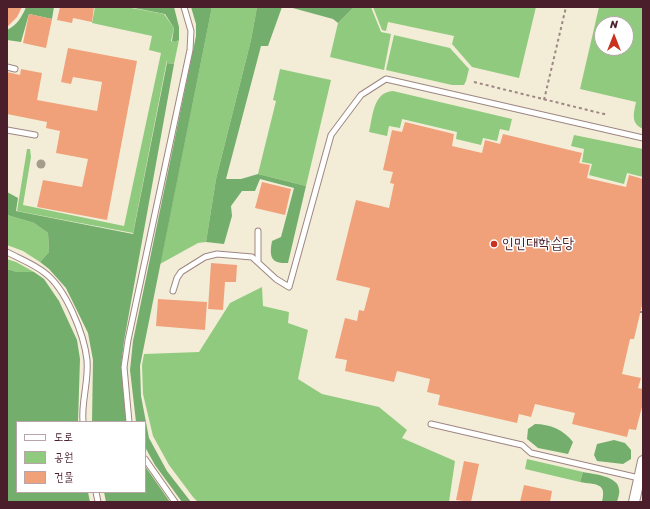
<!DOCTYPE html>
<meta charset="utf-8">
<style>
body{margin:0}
#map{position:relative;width:650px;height:509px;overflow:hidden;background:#f3edd8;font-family:Sriracha,"Poor Story",sans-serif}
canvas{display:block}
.frame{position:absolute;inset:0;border:8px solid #4a1f2b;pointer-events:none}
.legend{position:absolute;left:16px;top:421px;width:130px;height:72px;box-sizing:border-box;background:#fff;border:1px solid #b7a5aa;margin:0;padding:5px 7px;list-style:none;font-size:12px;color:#4a1f2b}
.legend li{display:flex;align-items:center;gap:8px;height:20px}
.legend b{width:20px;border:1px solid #b7a5aa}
.north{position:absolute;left:594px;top:16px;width:40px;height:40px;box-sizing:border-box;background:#fff;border:1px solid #b7a5aa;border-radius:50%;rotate:0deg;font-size:11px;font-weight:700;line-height:16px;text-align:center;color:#4a1f2b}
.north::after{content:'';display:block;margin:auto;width:14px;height:18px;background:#c8321e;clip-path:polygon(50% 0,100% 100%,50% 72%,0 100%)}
</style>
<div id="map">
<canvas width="650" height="509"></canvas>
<div class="frame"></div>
<ul class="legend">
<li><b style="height:5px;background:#fff"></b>도로</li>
<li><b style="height:11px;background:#90ca7e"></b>공원</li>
<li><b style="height:11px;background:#f0a17a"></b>건물</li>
</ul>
<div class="north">N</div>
</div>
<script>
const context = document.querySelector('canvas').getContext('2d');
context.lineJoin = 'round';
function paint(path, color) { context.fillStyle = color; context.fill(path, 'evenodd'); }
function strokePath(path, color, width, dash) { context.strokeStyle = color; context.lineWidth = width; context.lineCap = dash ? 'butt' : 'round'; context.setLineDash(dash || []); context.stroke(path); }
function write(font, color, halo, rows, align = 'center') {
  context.font = font + ' Sriracha,"Poor Story",sans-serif'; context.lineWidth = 3; context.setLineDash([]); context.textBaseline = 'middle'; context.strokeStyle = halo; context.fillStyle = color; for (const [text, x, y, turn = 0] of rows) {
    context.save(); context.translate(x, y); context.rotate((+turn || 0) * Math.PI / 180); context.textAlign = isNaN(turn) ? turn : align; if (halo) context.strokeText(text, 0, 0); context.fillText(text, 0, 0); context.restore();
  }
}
paint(new Path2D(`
 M95 7H126L164 14 174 28 171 41 175 42 179 40 174 64 167 63V60L133 233 17 211 27 149H30L31 157 23 205 124 226 161 53 149 50 152 36 92 23Z
 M212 7H257L251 40 216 179 206 242 198 243 160 264Z
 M354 7H371L381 32 391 34 384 70 330 57 338 23Z
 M373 7H536L519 78 472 67 452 44 454 36 388 22 386 31 382 30Z
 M599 7H643V129C630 123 634 113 636 102L580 89ZM602 24H626V48H602Z
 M394 35 450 48 469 69 466 81 464 85H452L386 70Z
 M280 69 331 80 306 186 258 174 276 101 273 100Z
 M393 91 512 119 509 131 500 129 497 141 483 138 481 145 456 139 457 132 402 119 400 128 389 126 387 136 369 132C373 116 373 92 393 91Z
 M574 135 643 149V177L627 173 624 184 589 175 592 164 582 162 584 149 571 146Z
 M7 215 34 223 48 233 49 252 40 262 23 251 7 245Z
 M7 259 16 262 34 272H17L7 269Z
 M262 287 263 306 289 312 288 323 308 330 298 379 322 394 379 407 407 430 402 438 455 461 449 502H198L193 497 169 465 153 436 143 394 142 365 144 354 199 352 230 303Z
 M527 459 583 472 580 482 525 469Z`), '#90ca7e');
paint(new Path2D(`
 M26 7H54L52 19 29 14 21 42 7 40V30C17 25 22 17 26 7Z
 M129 7H174L179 27V40L175 42 172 41 174 28 165 14Z
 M191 7H212L140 366 141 396 149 438 167 471 191 502H182L155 465 145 447V422H136L130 370 133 341 196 36V24Z
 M257 7H282L268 46H261L226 179H241L258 174 306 186 288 263C271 264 269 257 272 241L281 237 294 188 260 179 255 191H242L231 206 232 216 224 244 206 242 216 179 251 40Z
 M289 7H354L338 23 333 19Z
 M167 63 174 64 124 341 121 366 126 422H92L93 360 88 333 66 288 49 269 40 262 49 252 48 233 34 223 7 215V192L18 198 16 211 133 234Z
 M7 269 17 272H34L44 279 59 301 77 340 80 359 78 422H17V492H88L90 502H7Z
 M535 424C550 424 564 430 573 442L568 454 538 448 527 439 528 429Z
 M614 440 625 443 631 450V459L623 464 597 461 594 455 597 444Z
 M145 466 170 502H106L104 492H145Z
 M583 472C593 474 618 476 619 489 620 493 618 498 617 502H602C607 482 596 485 580 482Z`), '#74ae6d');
paint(new Path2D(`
 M7 7H22L17 17 7 27Z
 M60 7H94L92 22 73 18 72 23 57 20Z
 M29 14 52 19 46 48 23 43Z
 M68 48 137 61 107 220 37 207 43 180 82 187 88 159 56 153 60 131 46 128 47 122 7 114V72L20 75 21 69 42 73 37 100 97 111 102 82 73 77 71 84 61 82Z
 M405 122 454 134 452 146 482 153 485 140 500 144 503 134 582 153 579 163 590 165 587 178 626 187 629 175 643 179V301L634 339H630L622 374 641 378 638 388 643 389V403L636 430 629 429 627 437 572 424 575 413 535 404 531 417 519 414 517 423 438 405 440 395 427 392 430 379 397 371 394 382 345 371 347 360 335 358 345 318 357 321 359 310 364 311 370 288 336 280 356 200 389 208 394 184 390 183 393 172 383 170 392 130 402 132Z
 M262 182 291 189 285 215 255 208Z
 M211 263 237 265 236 282H225L223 310 208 309Z
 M158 299 207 302 205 330 156 326Z
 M464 461 479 464 471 502 456 500Z
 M524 485 552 491 550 502H520Z`), '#f0a17a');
const lane = new Path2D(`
 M7 67 15 69
 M7 130 35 135
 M258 231V262
 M7 252C20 259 34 264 45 273 66 289 84 334 87 360 89 381 81 402 83 422
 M173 291 177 278 181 272 205 257 217 254 252 257 276 279 289 287 331 135 361 95 386 79 643 138
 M129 422 124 367 128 340 190 50 191 31 184 7
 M431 424 522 445 531 453 639 478
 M145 459 175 502
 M96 492 98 502`);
const street = new Path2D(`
 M634 502 643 461`);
strokePath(lane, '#9e8682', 7);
strokePath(street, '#9e8682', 12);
strokePath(new Path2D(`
 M474 82 608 115
 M544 100 566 7
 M640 312H643`), '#9e8682', 2, [3, 3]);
strokePath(lane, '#fff', 5);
strokePath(street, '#fff', 10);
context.fillStyle = '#a39d89';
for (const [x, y] of [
 [41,164]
]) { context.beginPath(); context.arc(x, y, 4.5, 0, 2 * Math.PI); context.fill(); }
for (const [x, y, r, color] of [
 [494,244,4,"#c8321e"]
]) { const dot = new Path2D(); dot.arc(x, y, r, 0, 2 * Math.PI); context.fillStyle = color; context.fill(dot); strokePath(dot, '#fff', 1.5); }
write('15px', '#4a1f2b', '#fff', [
 ["인민대학습당",502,244]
], 'left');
</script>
